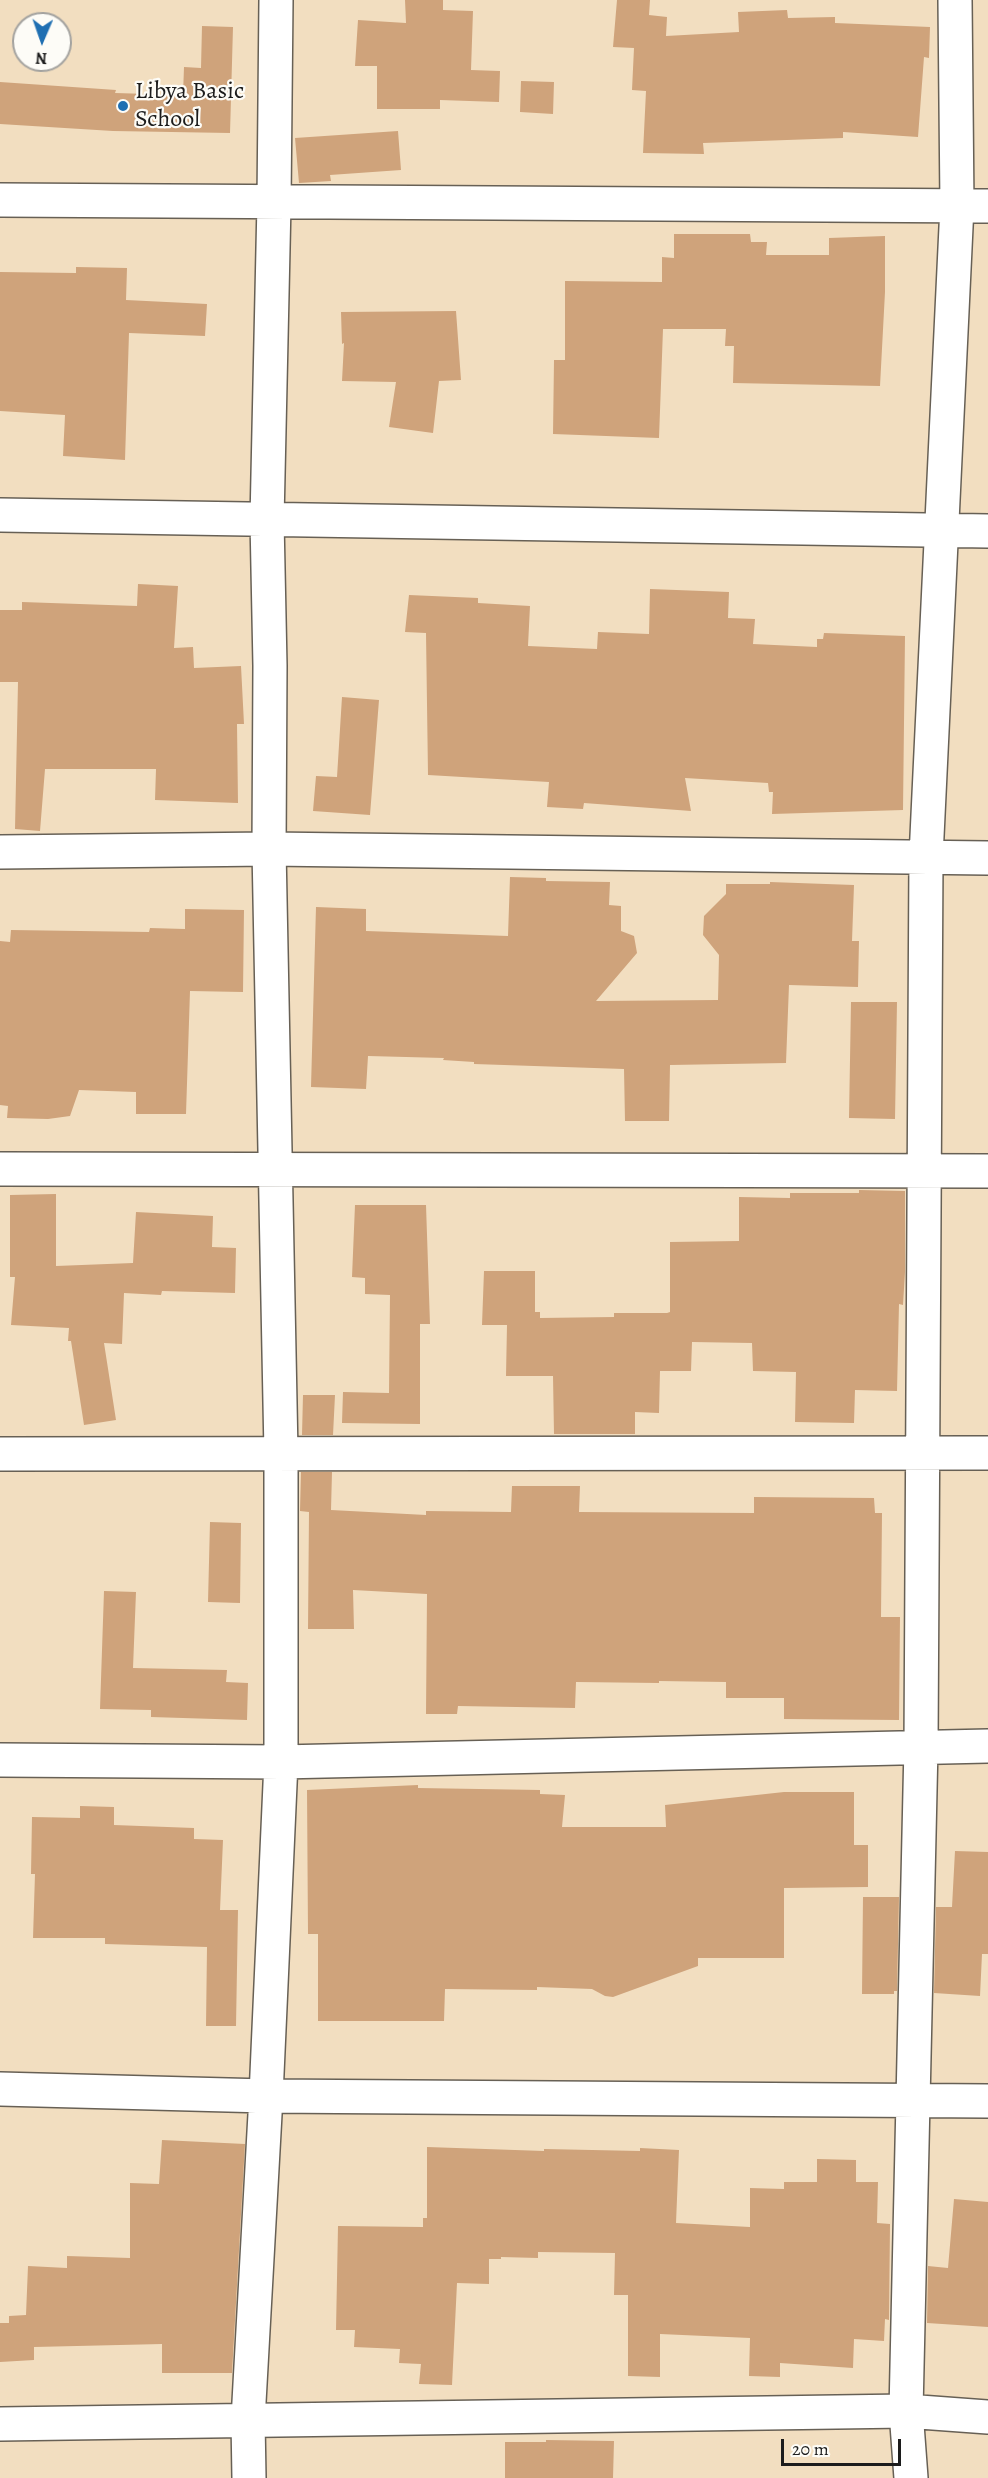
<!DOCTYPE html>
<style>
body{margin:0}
#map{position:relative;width:988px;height:2478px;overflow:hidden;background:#f2dec0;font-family:Alegreya,serif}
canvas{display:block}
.north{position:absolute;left:12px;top:12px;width:60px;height:60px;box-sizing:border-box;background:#fdfcf7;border:2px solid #a3a29f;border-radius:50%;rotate:182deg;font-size:16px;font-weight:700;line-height:24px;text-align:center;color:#1c1c1c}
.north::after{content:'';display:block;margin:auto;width:21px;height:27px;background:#1f6fb2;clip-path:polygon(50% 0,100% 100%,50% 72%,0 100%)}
.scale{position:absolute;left:781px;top:2439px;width:120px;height:27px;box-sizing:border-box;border:3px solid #1c1c1c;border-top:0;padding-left:8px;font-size:18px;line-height:21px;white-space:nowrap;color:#1c1c1c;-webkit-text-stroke:4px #fdfcf7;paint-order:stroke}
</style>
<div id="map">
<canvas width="988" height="2478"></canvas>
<div class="north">N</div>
<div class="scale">20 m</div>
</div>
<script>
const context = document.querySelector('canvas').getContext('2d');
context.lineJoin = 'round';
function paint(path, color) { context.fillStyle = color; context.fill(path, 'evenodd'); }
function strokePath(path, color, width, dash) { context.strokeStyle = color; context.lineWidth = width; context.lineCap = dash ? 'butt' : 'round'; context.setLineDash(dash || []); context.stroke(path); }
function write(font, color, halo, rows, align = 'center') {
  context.font = font + ' Alegreya,serif'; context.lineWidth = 4.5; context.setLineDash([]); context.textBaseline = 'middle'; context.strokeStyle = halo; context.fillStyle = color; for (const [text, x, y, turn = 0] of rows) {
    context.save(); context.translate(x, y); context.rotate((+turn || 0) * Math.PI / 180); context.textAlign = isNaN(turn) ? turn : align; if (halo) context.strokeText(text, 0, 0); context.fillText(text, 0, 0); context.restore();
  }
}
paint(new Path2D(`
 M405 0H443V10L473 11 471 70 500 71 499 102 440 100V109H377V66H355L358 20 406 23Z
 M617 0H650L649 15 667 17 666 36 739 32 738 12 787 10 788 18 835 17V23L930 27 929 58 924 57 918 137 843 132V138L703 143 704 154 643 153 646 91 632 90 634 48 613 47Z
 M202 26 233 27 230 133 113 131 0 124V82L116 90 115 93 183 95 184 67 201 68Z
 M521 81 554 82 553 114 520 112Z
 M398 131 401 170 330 175 331 181 299 183 295 138Z
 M674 234H750L751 242H767L766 255H829V238L885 236V292L880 386 733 383 734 346H725L726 329H663L659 438 553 434 554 360H565V281L662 282V257L674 258Z
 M76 267 127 268 126 300 207 304 205 336 129 333 125 460 63 456 65 415 0 411V272L76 273Z
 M456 311 461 380 439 381 433 433 389 427 396 382 342 381 344 343 342 344 341 312Z
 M138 584 178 586 174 648 193 647 194 668 241 666 244 724H237L238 803 155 800 156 769H45L40 831 15 829 18 682H0V610H22V602L137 606Z
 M650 589 729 592 728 618 755 619 753 644 817 647V639H823L824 633 905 636 903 810 772 814 773 792H769L768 783 685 778 691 811 584 803 583 809 547 807 549 782 428 775 426 633 405 632 409 595 478 598V603L530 606 528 646 597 649 598 632 649 634Z
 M342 697 379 700 370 815 313 811 316 776 337 777Z
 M510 877 546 878V881L610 882 609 905 621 906V931L634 936 637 953 596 1001 718 1000 719 955 703 935 704 916 726 894V884H770V882L854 885 852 941H859L858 987 789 985 786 1063 670 1065 669 1121H625L624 1069 474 1064V1062L443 1060 444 1058 368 1056 366 1089 311 1087 316 907 366 909V931L508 936Z
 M185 909 244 910 243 992 190 991 186 1114H136V1092L79 1090 70 1116 48 1119 7 1118 8 1106 0 1105V941L10 942 11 930 149 932 150 928 185 929Z
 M851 1002H897L895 1119 849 1118Z
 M859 1190 905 1191V1272L903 1305 899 1304 897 1391 855 1390 854 1423 795 1422 796 1372 753 1371 752 1343 692 1342 691 1371H660L659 1413 635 1412V1434H554L553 1376H506L507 1325H482L484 1271H535V1312H540V1318L614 1317V1313H667L670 1312V1242L739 1241V1197L790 1198V1193H859Z
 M56 1194V1266L133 1263 136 1212 213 1216 212 1247 236 1248 235 1293 162 1291 161 1295 124 1293 122 1344 104 1343 116 1420 84 1425 71 1341H68L69 1328 11 1325 15 1277H10V1195Z
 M355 1205H426L430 1324H420V1424L342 1423 343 1392 389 1393 390 1295 365 1294V1278L352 1277Z
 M303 1395H335L333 1435H302Z
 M301 1472H332L331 1510 426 1515V1511L511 1512 512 1486H580L579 1512 754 1513V1497L874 1498 875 1513H882L881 1617H900L899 1720 784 1719V1698H726V1682L659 1681V1683L576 1682 575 1708 458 1706 457 1714H426L427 1594 353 1590 354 1629H308L309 1512 300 1511Z
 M210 1522 241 1523 240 1603 208 1602Z
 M104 1591 136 1592 133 1668 227 1670 226 1682 248 1683 247 1720 151 1717V1710L100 1709Z
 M418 1785V1788L540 1790V1794L565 1795 562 1827H666L665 1805 784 1792H854V1845H868V1887L784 1888V1958H698V1966L613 1997 605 1996 592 1989 537 1987V1990L445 1989 444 2021H318V1934H308L307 1790Z
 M80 1806 114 1807V1825L194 1828V1839L223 1840 220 1910H238L236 2026H206L207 1947 105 1944V1938H33L35 1874H31L32 1817 80 1818Z
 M955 1851 988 1852V1954H982L980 1996 934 1993 936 1907H952Z
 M863 1897H899L897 1991H894V1994H862Z
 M162 2140 245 2144 232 2373H162V2344L34 2347V2360L0 2362V2323H9V2316L26 2315 28 2266 67 2268V2256L130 2258V2183L159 2184Z
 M427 2147 544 2151V2149L640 2151V2148L679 2150 676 2223 750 2227V2188L784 2189V2182H817V2159L856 2160V2182H878L877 2223 890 2224 889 2320 885 2319 884 2341 854 2339 853 2368 780 2363V2377L749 2376 750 2338 660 2334V2377L628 2376V2295H614L615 2253 538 2252V2258L501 2257V2259H489V2284L457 2283 452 2385 419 2384 421 2364 399 2363 400 2349 354 2347 355 2330H336L338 2226 423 2227V2218H427Z
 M954 2199 988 2202V2327L927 2323 928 2266 948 2268Z
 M546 2440 614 2441 613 2478H505V2442H546Z`), '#cfa37b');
const minor = new Path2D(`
 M0 200 988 206
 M0 515 988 531
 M0 852 269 849 988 858
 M0 1169 988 1171
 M0 1454 988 1453
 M0 1760 281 1762 988 1746
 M0 2089 266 2096 988 2101
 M0 2424 906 2411 988 2417
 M249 2478 248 2420 266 2096 281 1762V1453L269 849 270 666 267 520 274 203 276 0
 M911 2478 906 2411 921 1746 926 857 957 206 955 0`);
strokePath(minor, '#676055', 36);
strokePath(minor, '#fff', 33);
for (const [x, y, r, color] of [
 [123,106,6,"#1f6fb2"]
]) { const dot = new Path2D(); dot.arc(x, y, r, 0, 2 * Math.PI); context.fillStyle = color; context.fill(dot); strokePath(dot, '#fdfcf7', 2); }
write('24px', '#1c1c1c', '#fdfcf7', [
 ["Libya Basic",135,92],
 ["School",135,120]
], 'left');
</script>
